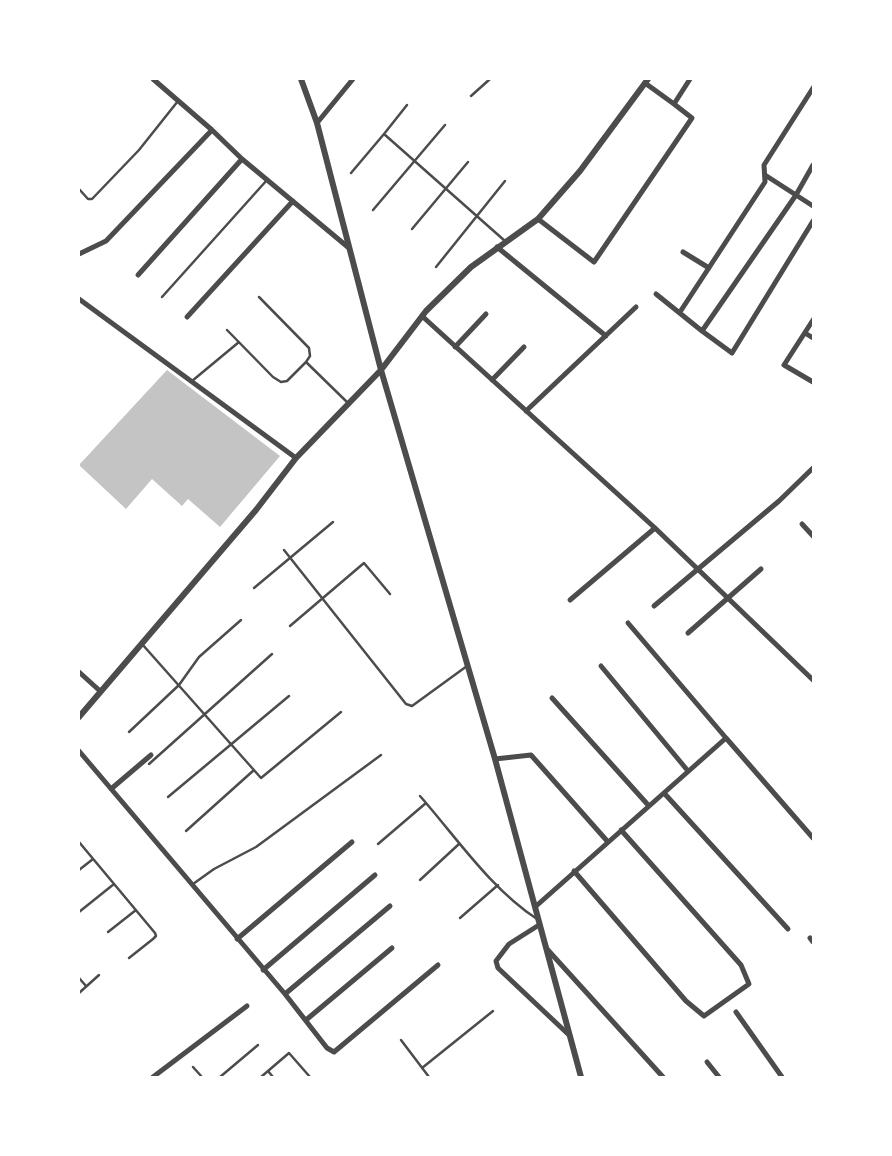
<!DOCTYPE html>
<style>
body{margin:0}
#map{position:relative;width:892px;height:1156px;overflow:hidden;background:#fff;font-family:"Asap Condensed",sans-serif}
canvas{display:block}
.frame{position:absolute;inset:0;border:80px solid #fff;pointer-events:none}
</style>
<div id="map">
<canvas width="892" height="1156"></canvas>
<div class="frame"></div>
</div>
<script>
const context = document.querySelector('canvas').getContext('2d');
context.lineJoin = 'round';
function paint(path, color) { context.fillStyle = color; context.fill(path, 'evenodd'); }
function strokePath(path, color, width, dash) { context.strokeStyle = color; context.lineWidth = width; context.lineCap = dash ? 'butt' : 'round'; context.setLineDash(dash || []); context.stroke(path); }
paint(new Path2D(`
 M167 370 280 456 220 527 188 499 182 506 152 479 126 509 79 465Z`), '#c4c4c4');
strokePath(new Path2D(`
 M471 96 490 79
 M384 134 407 105
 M351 173 384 134 505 241
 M79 189 88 199H92L139 150 178 101
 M373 210 445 125
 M412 229 468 162
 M436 267 505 181
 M162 297 267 180
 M259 297 309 348 310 356 306 362
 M227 330 273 377 281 382 287 381 306 362 348 403
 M192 381 239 342
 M284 550 406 704 412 706 467 666
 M254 588 333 522
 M290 626 364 563 390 594
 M142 644 261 778 341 712
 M129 732 179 685 199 657 241 620
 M149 764 272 654
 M420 796C456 837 491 889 537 919
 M168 797 289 696
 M186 831 254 770
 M79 842 155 933 156 936 153 939 129 958
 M378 844 426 803
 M79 870 93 859
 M420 880 459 844
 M193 884 214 869 256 847 381 755
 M79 912 114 884
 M460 918 498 885
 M108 932 136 910
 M79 978 86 986
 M79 993 99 975
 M401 1040 429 1077
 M193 1067 202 1077
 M422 1068 493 1011
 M268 1071 273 1077
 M220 1077 258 1045
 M261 1077 289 1053 310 1077`), '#4c4c4c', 2.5);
strokePath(new Path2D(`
 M153 79 212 130
 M645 83 674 104 690 79
 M317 123 353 79
 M813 165 796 195 702 331 732 353 813 221
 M765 175 813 206
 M538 219 594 262 692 118 674 104
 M497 247 606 336
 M683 252 709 268
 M79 254 106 241 212 130 242 159 349 248
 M138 275 242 159
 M656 294 702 331
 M79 299 296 458
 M680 312 765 182 764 165 813 88
 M422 316 655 528 813 680
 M187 317 293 201
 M813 320 784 365 813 382
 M805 333 813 338
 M455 347 486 314
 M492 380 524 347
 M526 411 636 307
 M802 524 813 536
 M570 600 655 528
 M654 606 779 501 813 468
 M688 633 761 569
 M601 666 688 771
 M79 672 100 691
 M552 698 649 806
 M726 738 813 838
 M79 751 285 994 327 1048 334 1052 438 965
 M495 759 531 755 608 842
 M111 789 151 755
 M664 793 788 929
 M574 871 686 1001 704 1016 749 984 741 965 621 830
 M535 907 726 738 628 623
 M539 925 509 944 496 961 498 968 569 1035
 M810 938 813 942
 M237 939 352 842
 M547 949 663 1077
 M263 970 375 875
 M285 994 390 906
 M736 1012 782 1077
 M306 1020 392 948
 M707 1062 719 1077
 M153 1077 247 1006`), '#4c4c4c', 5);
strokePath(new Path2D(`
 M301 79 317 123 381 370 495 759 581 1077
 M79 717 256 510 296 458 381 370 426 311 471 267 538 219 580 171 648 79`), '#4c4c4c', 6);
</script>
